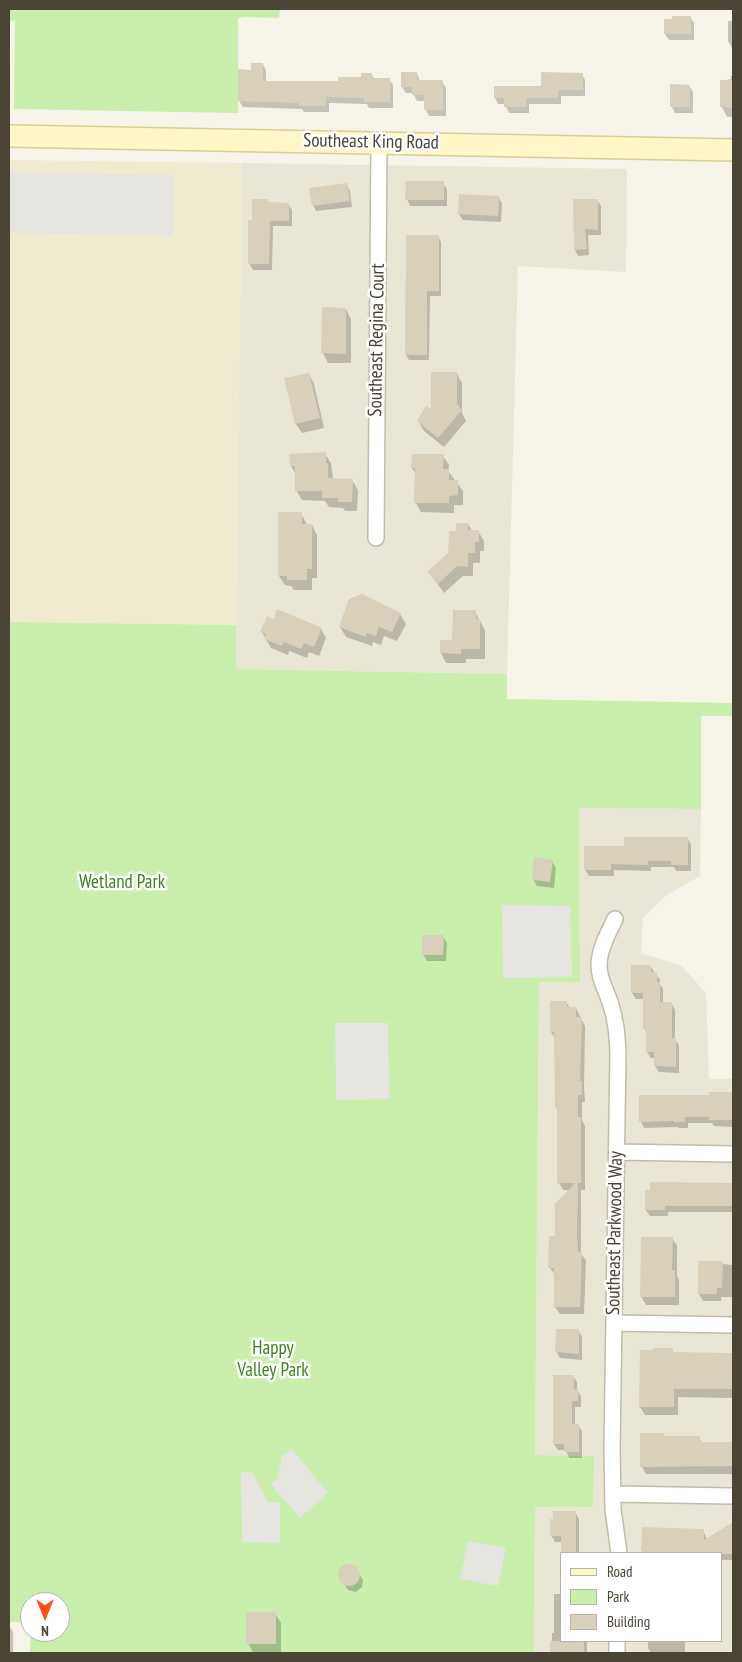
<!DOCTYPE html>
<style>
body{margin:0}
#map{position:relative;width:742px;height:1662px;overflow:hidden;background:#f6f3e8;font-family:"PT Sans Narrow",sans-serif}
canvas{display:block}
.frame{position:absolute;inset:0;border:10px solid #4a4435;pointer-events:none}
.legend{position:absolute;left:560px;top:1552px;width:162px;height:90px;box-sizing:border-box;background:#fff;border:1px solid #b7b4ae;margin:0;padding:6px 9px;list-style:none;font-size:15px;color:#4a4435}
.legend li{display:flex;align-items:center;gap:10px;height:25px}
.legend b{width:25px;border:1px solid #b7b4ae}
.north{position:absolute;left:20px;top:1592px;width:50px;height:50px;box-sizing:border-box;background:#fff;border:1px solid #b7b4ae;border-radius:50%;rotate:180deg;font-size:14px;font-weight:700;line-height:20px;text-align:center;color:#4a4435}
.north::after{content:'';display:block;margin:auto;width:18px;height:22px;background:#ff5115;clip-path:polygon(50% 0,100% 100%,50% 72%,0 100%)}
</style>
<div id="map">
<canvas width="742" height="1662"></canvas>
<div class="frame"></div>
<ul class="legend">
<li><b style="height:6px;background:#fff7c8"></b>Road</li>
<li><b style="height:14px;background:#caeeac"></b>Park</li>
<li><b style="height:14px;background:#d9d0bc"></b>Building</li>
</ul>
<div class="north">N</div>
</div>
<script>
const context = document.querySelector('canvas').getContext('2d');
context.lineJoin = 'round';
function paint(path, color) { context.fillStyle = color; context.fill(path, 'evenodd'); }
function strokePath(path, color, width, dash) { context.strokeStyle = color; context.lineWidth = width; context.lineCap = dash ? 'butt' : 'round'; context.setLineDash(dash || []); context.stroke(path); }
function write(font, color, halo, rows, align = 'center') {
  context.font = font + ' "PT Sans Narrow",sans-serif'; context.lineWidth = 5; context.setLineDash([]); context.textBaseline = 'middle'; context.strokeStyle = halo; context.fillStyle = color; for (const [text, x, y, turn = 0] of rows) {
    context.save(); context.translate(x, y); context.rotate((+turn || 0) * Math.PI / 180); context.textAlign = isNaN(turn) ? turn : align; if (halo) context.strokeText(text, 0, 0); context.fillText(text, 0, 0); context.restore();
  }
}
paint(new Path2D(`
 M242 163 627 169 626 272 518 266 507 674 235 669Z
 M579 808 701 809 700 876 667 895 643 918 641 953 682 966 706 993 709 1079H733V1653H534L535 1507H593V1456L535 1455 539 982H580ZM561 1553H721V1641H561Z`), '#eae6d5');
paint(new Path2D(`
 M9 160 242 163 236 625 9 622Z`), '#f0ebd0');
paint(new Path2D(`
 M9 9H280L279 18 243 17 238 19V113L14 109 15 20 9 22Z
 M9 622 236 625V669L507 674V699L733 703V716H701V809L579 808 580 982H539L535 1455 594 1456 593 1507H535L534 1653H30L31 1632H60V1602H30V1622H9Z`), '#caeeac');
paint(new Path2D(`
 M9 172 174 175 173 236 9 233Z
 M502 905 570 906 572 977 503 978Z
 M335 1023H388L389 1099 336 1100Z
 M292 1449 328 1493 300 1518 270 1484 277 1479 282 1456Z
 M241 1472 253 1473 268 1502H280V1543L242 1542Z
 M468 1541 506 1548 498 1586 460 1579Z`), '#e6e5e0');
paint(new Path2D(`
 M690 17 694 23V40H669L665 34Z
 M728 21H733V50L728 41Z
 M263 64 266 71V82L340 83 362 78 372 75 374 79H389L393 85V108H369L367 104 329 103V112H304L302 109 243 107 239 101 240 71H252Z
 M417 73 420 82H442L446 88V116H429L425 109V101H417L413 93H406L402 87Z
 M582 74 585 80V96H561V104H529V113H509L505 104H498L495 98 542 87Z
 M731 76H733V117H727L722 107V81L731 79Z
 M689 86 693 92V113H675L672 107Z
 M443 183 447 189V206H410L407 199Z
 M347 185 350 191 352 207 316 211 313 205Z
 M498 197 502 203 501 222 463 220 459 214Z
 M267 200 269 204H288L292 210V226H273L272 270H253L249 263 253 221Z
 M598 201 601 206V235H588L589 255 578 256 575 250Z
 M438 236 441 242V296H430L429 360H409L406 355Z
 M323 309H346L351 319V363H328L323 353Z
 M309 374 314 384 324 428 302 433 296 424Z
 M457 374 462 383V413L466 421 444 447 424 431 418 421 432 411Z
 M325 454 331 463 333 479 352 480 358 490 357 511H345L343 508 329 507 325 501 302 500 296 490V475L291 466V455Z
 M413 455 443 456 449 465 448 471 463 491V505H454V513L421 512 416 503V474L412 468Z
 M301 513 307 525H312L317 535V578H312V590H294L291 586 285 585 279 576Z
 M468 524 472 531H478L484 541V551H480V563H473V576H463L444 593 429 572 450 553 457 532Z
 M475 612 485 630V659H466V663H446L441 653 453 641Z
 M400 614 406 624 397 641 384 636 381 645 373 642 372 646 346 637 340 627Z
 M321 629 326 638 319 656 309 652 307 658 289 651 288 655 271 648 262 632Z
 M687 838 691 844V871H676L674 867H651V871L614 870V876H589L585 870Z
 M552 861 556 868 554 888 537 886 533 879Z
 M443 936 447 943 446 961H427L423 954Z
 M650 966 660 980V984L663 989V1003H671L675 1010V1039L679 1045V1073L659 1072 655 1066V1058H651L647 1052 648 1034 644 1028V999H636L632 993Z
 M566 1002 570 1008H576L585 1026 584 1087 585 1102H582V1120L585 1126V1190H581V1253L586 1261 584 1314H560L555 1307 556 1276 550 1268V1237H556L570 1190H563L559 1183 558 1111 556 1106 555 1039 551 1032Z
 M733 1094V1127L714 1126 712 1123H688V1128H679L678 1127 644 1128 641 1121 711 1096Z
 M651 1183 733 1184V1212H668V1216H650L646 1210 651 1191Z
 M672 1238 677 1246V1275L679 1280V1305H646L641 1296Z
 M722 1262 723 1264 733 1265V1297H721V1301H703L699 1294Z
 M578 1330 582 1337V1360L560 1358 557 1352Z
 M672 1349 674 1353 733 1354V1398L678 1397V1415H645L640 1407Z
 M573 1376 577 1382V1390L581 1396V1407H575V1425H578L582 1431V1458H569L566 1450H558L554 1444Z
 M664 1435 665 1437H699L702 1443H733V1474H646L642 1467Z
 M575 1512 579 1519V1552L585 1553H562V1542H555L551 1535Z
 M728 1527H733V1560H721V1553H644L643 1550 703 1531 707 1539Z
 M347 1565 354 1566 363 1580 362 1587 356 1592 348 1590 340 1577 341 1570Z
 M554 1594H561V1641H587V1653H552V1633H554Z
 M275 1613 281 1623V1653H253L248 1643Z
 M9 1625 13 1632V1653H9Z
 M648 1641H685V1653H651L648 1648Z`), '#0003');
paint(new Path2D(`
 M672 16H691V34H664V19H672Z
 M251 63H263V81H338V77H361V73H372V78H390V102H364V98L326 97V106H299V103L238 101V69L251 70Z
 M401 72H417V80H443V110H424V95H412V87H401Z
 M541 72 583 73V90H558V98H526V107H504V98H494V86H541Z
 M720 80H733V108L720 107Z
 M670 84 690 85V107H670Z
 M406 181H444V200H405Z
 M347 183 350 201 312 206 309 188Z
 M459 194 499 196 498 216 458 214Z
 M252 199H268V202L289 203V221H270L269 264H248V220H252Z
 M573 199H598V230L585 229 587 249 574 250Z
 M406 235H439V291H427V355H405Z
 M322 307 346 308V354L321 353Z
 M431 372H457V404L462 410 438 438 417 421 426 406 431 409Z
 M309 373 320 418 295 424 284 378Z
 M326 452V463H328V478L353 479 352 502H338V498H322V491H295V466H290L289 454Z
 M412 454H444L443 469H449V480H458V495L449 496V503H414L415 468H411Z
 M278 512H302V524H312V569H307V580H287V576H278Z
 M456 523H468V530H479V542H475V553H468V567L457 566 438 584 427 572 448 553 449 531H456Z
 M362 594 401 613 392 632 379 627 376 636 367 633 366 637 339 627 349 599Z
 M277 609 322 628 314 647 304 643 301 649 284 642 282 646 264 639 266 634 260 632 267 616 274 619Z
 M453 610H476V619H480V649H461V654L440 653V640H452Z
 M624 837H688V865H671V861H648V865L611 864V870H584V846H624Z
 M534 857 553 860 550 882 532 880Z
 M422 935H444L443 955H422Z
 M631 965H651V972H657V982H660V1002H672V1038H676V1067L654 1066V1052H646V1029H643V993H631Z
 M550 1001H567V1007H576V1017H582L580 1081H582V1095H578V1117H581V1183H578L577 1236 578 1252H582L580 1307H554V1268H548L549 1236H555V1204L575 1183H557V1107H555L554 1032H550Z
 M709 1092H733V1120H709V1117H685V1122H674V1121L639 1122V1095H709Z
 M650 1182 733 1183V1206H665V1210H645V1190H650Z
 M641 1237H673L672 1270H675V1297H640Z
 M698 1261H723L722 1288H717V1294H698Z
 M556 1329H579V1354L555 1352Z
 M653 1348H673V1352L733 1353V1389H674V1407H639L640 1350H653Z
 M553 1375H574V1389H578V1401H572V1424H579V1452H564V1444H553Z
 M640 1433H664V1436H700V1442H733V1466L640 1467Z
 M553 1511H576V1553H561V1536H550V1519H553Z
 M733 1522V1554L644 1553V1551H641L642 1527 704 1529V1540Z
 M338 1575a11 11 0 1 1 22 0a11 11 0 1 1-22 0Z
 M246 1612H276V1644H246Z
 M550 1641H584V1653H550Z`), '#d9d0bc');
const minor = new Path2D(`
 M376 538 379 142
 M615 919C608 934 599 949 599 966 599 979 606 990 610 1002 616 1019 617 1035 618 1052L612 1448 613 1509 619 1553
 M617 1152 733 1154
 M614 1323 733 1325
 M613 1494 733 1496
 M617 1653V1641`);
const secondary = new Path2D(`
 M9 136 733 150`);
strokePath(minor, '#c2bca9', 18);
strokePath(secondary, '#dacf92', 24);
strokePath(minor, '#fff', 15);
strokePath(secondary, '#fff7c8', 21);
write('19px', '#4a4435', '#fff', [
 ["Southeast King Road",371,142,1],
 ["Southeast Regina Court",377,340,-89],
 ["Southeast Parkwood Way",615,1233,-89]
]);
write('19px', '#3c8421', '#fff', [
 ["Wetland Park",122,883],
 ["Happy",273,1349],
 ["Valley Park",273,1371]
]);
</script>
